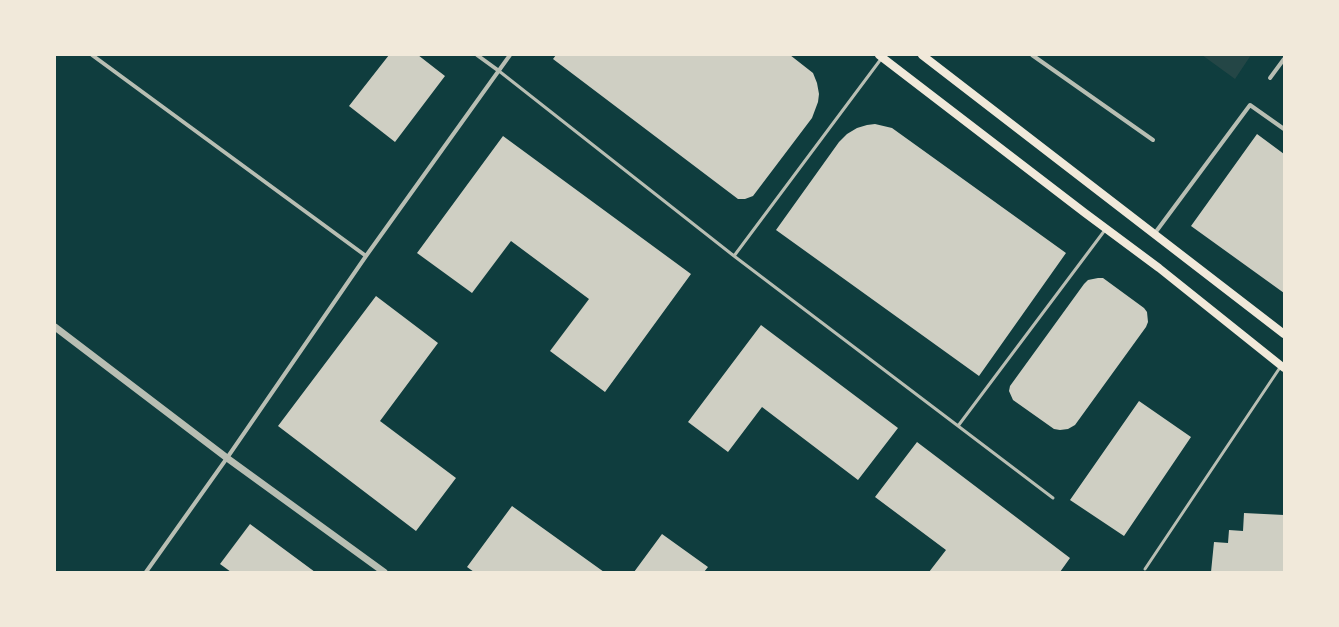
<!DOCTYPE html>
<style>
body{margin:0}
#map{position:relative;width:1339px;height:627px;overflow:hidden;background:#0f3d3e;font-family:Roboto,sans-serif}
canvas{display:block}
.frame{position:absolute;inset:0;border:56px solid #f1e9da;pointer-events:none}
</style>
<div id="map">
<canvas width="1339" height="627"></canvas>
<div class="frame"></div>
</div>
<script>
const context = document.querySelector('canvas').getContext('2d');
context.lineJoin = 'round';
function paint(path, color) { context.fillStyle = color; context.fill(path, 'evenodd'); }
function strokePath(path, color, width, dash) { context.strokeStyle = color; context.lineWidth = width; context.lineCap = dash ? 'butt' : 'round'; context.setLineDash(dash || []); context.stroke(path); }
paint(new Path2D(`
 M1202 55H1251L1235 79Z`), '#244646');
paint(new Path2D(`
 M389 55H418L445 76 395 142 349 106Z
 M556 55H790L813 73 817 83 819 94 818 102 812 118 753 196 745 199H738L553 59Z
 M875 124 892 128 1066 253 979 376 776 230 839 142 847 134 857 128 867 125Z
 M1257 134 1284 154V293L1191 226Z
 M503 136 691 274 605 392 550 351 589 299 511 241 472 293 417 253Z
 M1098 278H1103L1144 308 1147 312 1148 322 1146 327 1075 425 1068 429 1060 430 1054 429 1013 400 1009 391 1010 386 1084 284 1088 280Z
 M376 296 438 343 380 421 456 478 416 531 278 426Z
 M761 325 898 428 858 480 762 407 728 452 688 422Z
 M1139 401 1191 437 1124 536 1070 500Z
 M917 442 1070 558 1060 572H929L946 550 875 497Z
 M512 506 604 572H474L467 567Z
 M1244 513 1284 515V572H1211L1214 542 1228 543 1229 530 1243 531Z
 M250 524 315 572H231L220 564Z
 M662 534 708 567 704 572H634Z`), '#cfcfc3');
strokePath(new Path2D(`
 M499 71 734 256 1053 498
 M734 256 881 59
 M958 426 1105 230
 M1145 569 1281 366`), '#b8beb3', 3);
strokePath(new Path2D(`
 M92 55 366 256
 M477 55 499 71
 M1032 55 1153 140
 M1270 78 1284 59
 M1155 233 1250 105 1284 129
 M146 572 227 458 366 256 510 55`), '#b8beb3', 4);
strokePath(new Path2D(`
 M55 327 227 458 384 572`), '#b8beb3', 7);
strokePath(new Path2D(`
 M879 55 1085 213 1159 268 1284 368
 M922 55 1284 334`), '#f1e9da', 8);
</script>
